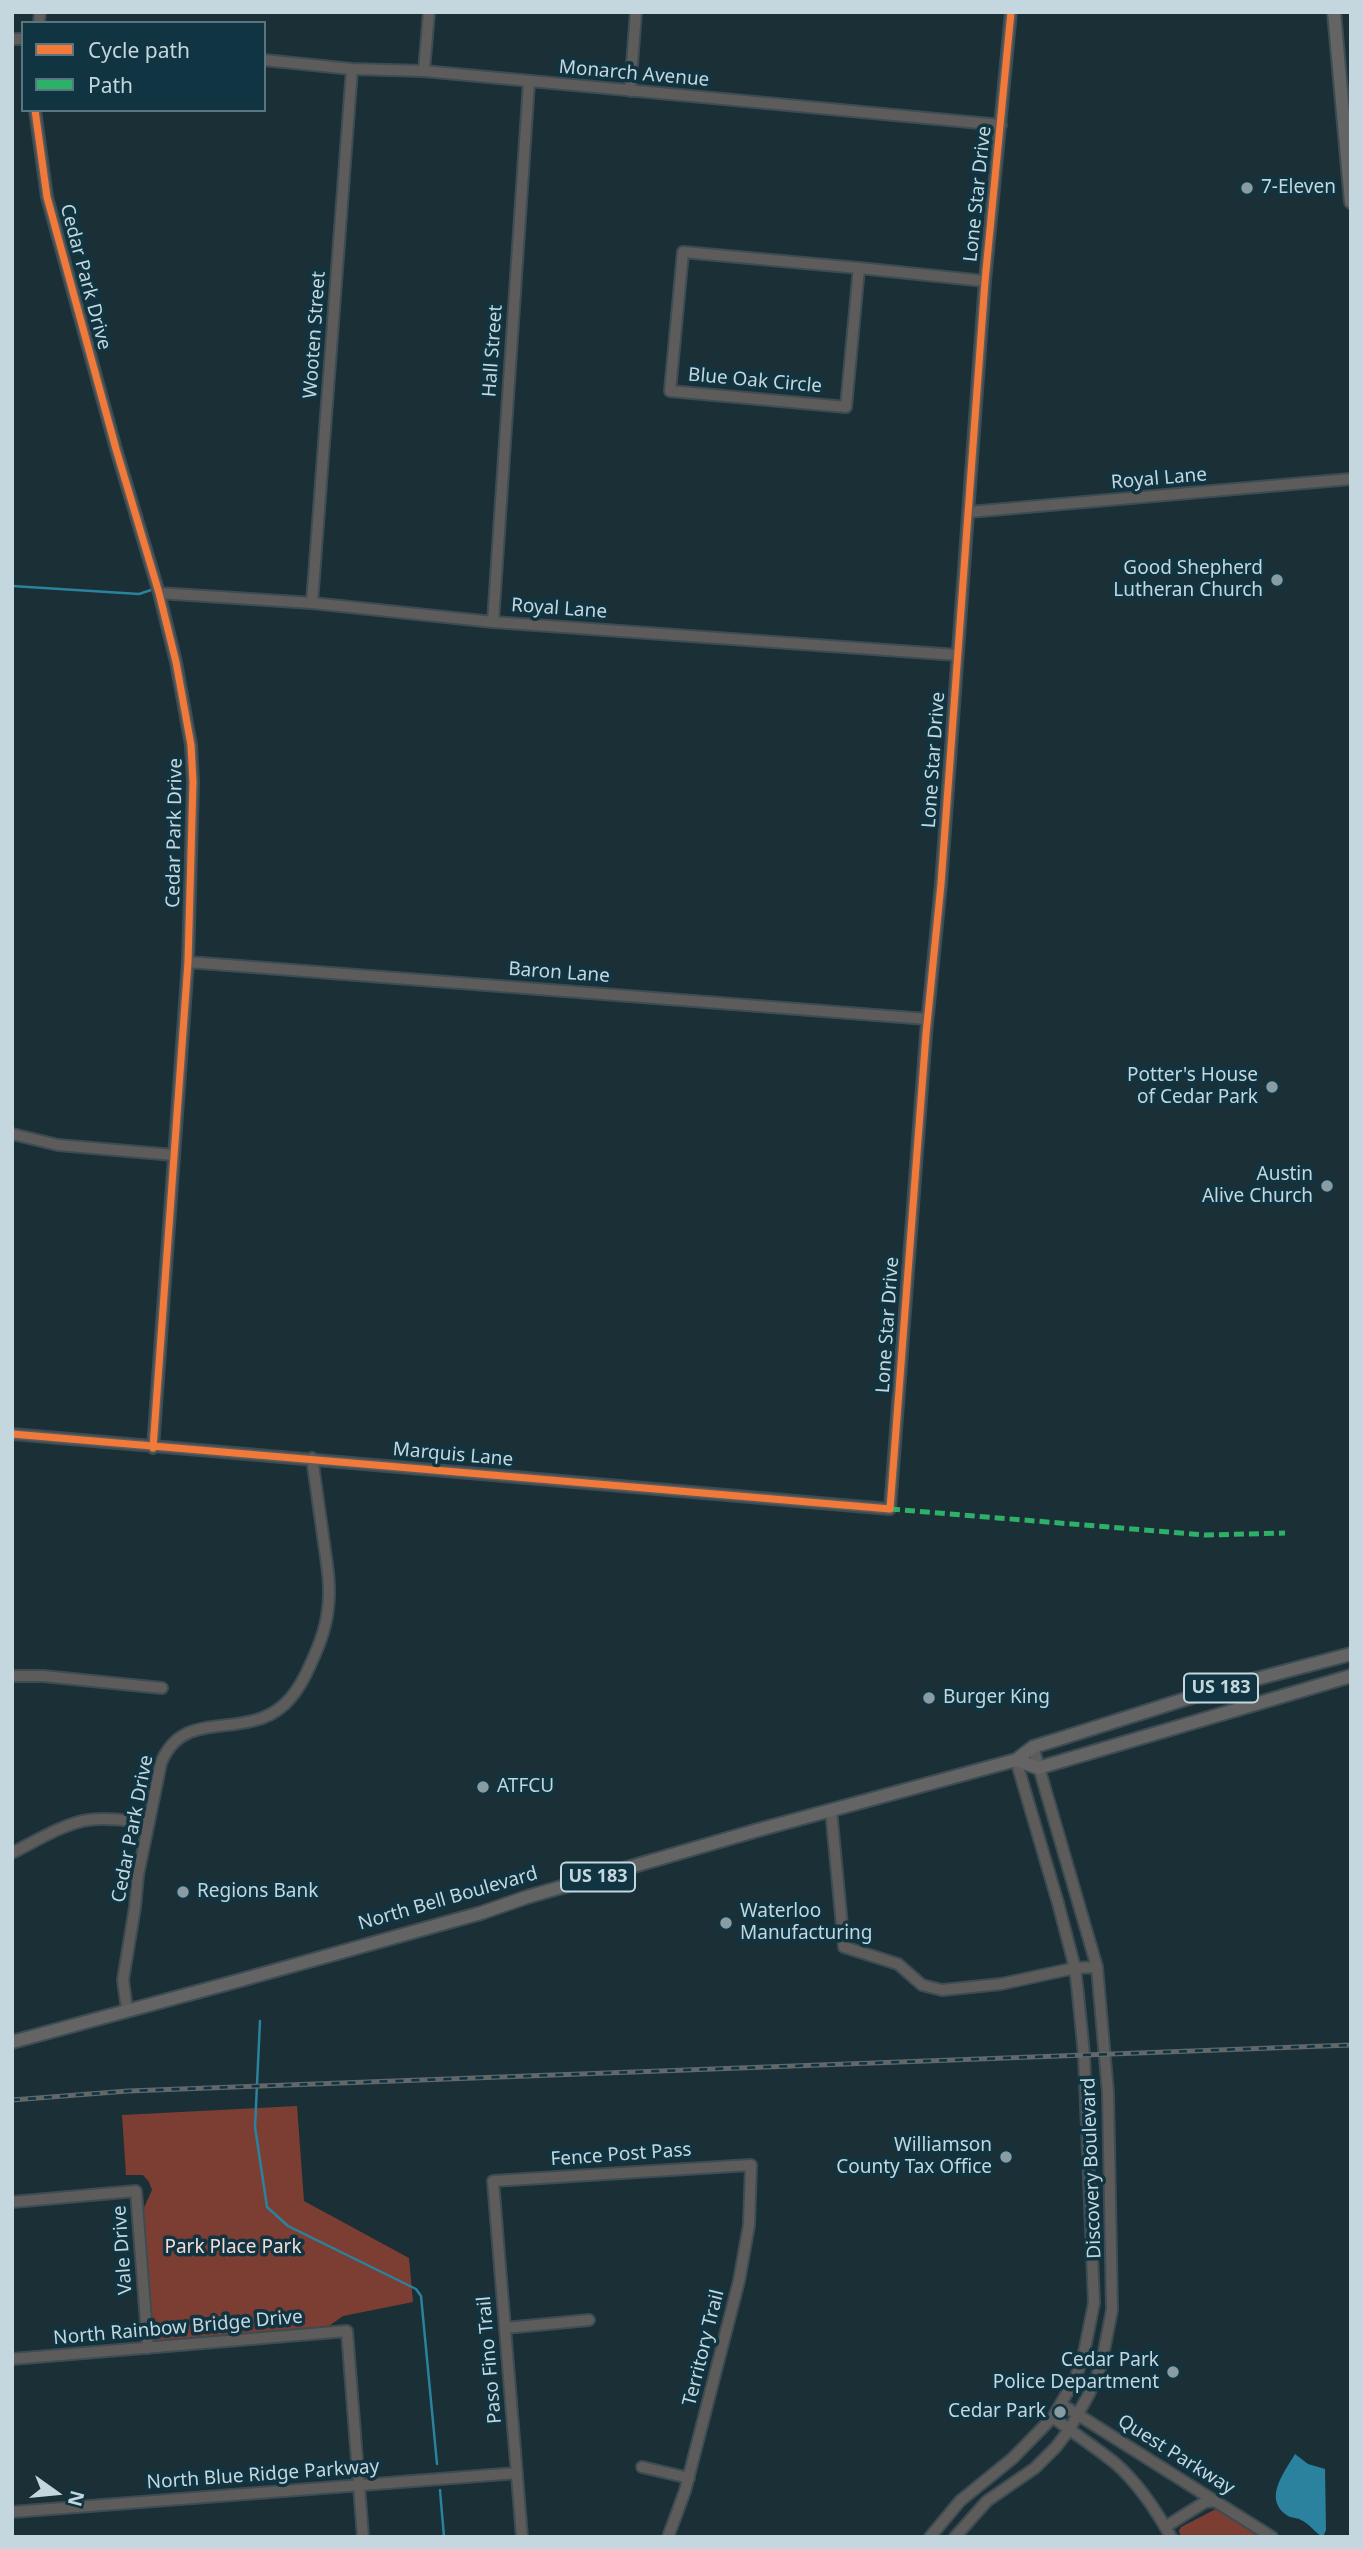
<!DOCTYPE html>
<style>
body{margin:0}
#map{position:relative;width:1363px;height:2549px;overflow:hidden;background:#1b2f36;font-family:"Noto Sans",sans-serif}
canvas{display:block}
.frame{position:absolute;inset:0;border:14px solid #c4d7de;pointer-events:none}
.legend{position:absolute;left:21px;top:21px;width:245px;height:91px;box-sizing:border-box;background:#103441;border:2px solid #587580;margin:0;padding:9px 12px;list-style:none;font-size:21px;color:#c4d7de}
.legend li{display:flex;align-items:center;gap:14px;height:35px}
.legend b{width:35px;border:2px solid #587580}
.north{position:absolute;left:21px;top:2458px;width:70px;height:70px;-webkit-text-stroke:5px #103441;paint-order:stroke;rotate:105deg;font-size:19px;font-weight:700;line-height:28px;text-align:center;color:#c4d7de}
.north::after{content:'';display:block;margin:auto;width:24px;height:32px;background:#c4d7de;clip-path:polygon(50% 0,100% 100%,50% 72%,0 100%)}
</style>
<div id="map">
<canvas width="1363" height="2549"></canvas>
<div class="frame"></div>
<ul class="legend">
<li><b style="height:9px;background:#f17a3a"></b>Cycle path</li>
<li><b style="height:9px;background:#2db169"></b>Path</li>
</ul>
<div class="north">N</div>
</div>
<script>
const context = document.querySelector('canvas').getContext('2d');
context.lineJoin = 'round';
function paint(path, color) { context.fillStyle = color; context.fill(path, 'evenodd'); }
function strokePath(path, color, width, dash) { context.strokeStyle = color; context.lineWidth = width; context.lineCap = dash ? 'butt' : 'round'; context.setLineDash(dash || []); context.stroke(path); }
function write(font, color, halo, rows, align = 'center') {
  context.font = font + ' "Noto Sans",sans-serif'; context.lineWidth = 7; context.setLineDash([]); context.textBaseline = 'middle'; context.strokeStyle = halo; context.fillStyle = color; for (const [text, x, y, turn = 0] of rows) {
    context.save(); context.translate(x, y); context.rotate((+turn || 0) * Math.PI / 180); context.textAlign = isNaN(turn) ? turn : align; if (halo) context.strokeText(text, 0, 0); context.fillText(text, 0, 0); context.restore();
  }
}
paint(new Path2D(`
 M297 2106 304 2201 409 2258 413 2302 343 2316 329 2326 156 2342 153 2338 142 2212 152 2190 149 2182 143 2175H126L122 2115Z
 M1216 2509H1221L1264 2537H1181L1179 2531 1181 2527Z`), '#7c3e32');
paint(new Path2D(`
 M1295 2454 1308 2464 1325 2469 1326 2530 1323 2537C1315 2533 1310 2524 1301 2520 1298 2518 1294 2518 1290 2517 1261 2501 1284 2473 1295 2454Z`), '#2a829f');
strokePath(new Path2D(`
 M12 586 139 594 151 590
 M260 2021 255 2127 267 2207 288 2226 416 2289 421 2296 437 2464
 M440 2490 444 2537`), '#2a829f', 2.5);
const minor = new Path2D(`
 M39 23 40 12
 M12 39H23
 M264 60 352 69 424 71 1001 125
 M424 71 429 12
 M630 91 636 12
 M35 110 47 197 116 449 159 593 176 662 191 745 193 782 188 962 153 1448
 M683 252 859 268 846 407 670 391Z
 M859 268 985 281
 M969 512 1351 479
 M159 593 312 603 493 622 957 655
 M312 603 352 69
 M493 622 529 82
 M188 962 927 1019
 M12 1134 58 1145 174 1155
 M12 1434 890 1509 926 1034 941 884 985 281 1011 12
 M12 1676H43L162 1688
 M831 1810 844 1947 898 1964 922 1985 942 1990 1001 1984 1075 1968 1097 1967
 M12 1853C34 1842 65 1823 88 1820 108 1817 129 1821 149 1823
 M127 2010 123 1980 135 1907 138 1875 161 1763C178 1720 215 1730 252 1721 279 1715 294 1698 306 1674 316 1653 326 1631 328 1608 331 1586 327 1565 324 1543 320 1515 316 1487 312 1458
 M12 2202 136 2191 148 2348
 M505 2328 589 2320
 M12 2359 347 2331 363 2537
 M1061 2404 1272 2537
 M1053 2417C1073 2433 1095 2447 1115 2463 1138 2483 1156 2510 1171 2537
 M642 2467 689 2478
 M12 2512 517 2473
 M1165 2527 1205 2502 1216 2501
 M522 2537 493 2181 751 2165 749 2225 739 2281 685 2491 668 2537
 M930 2537 960 2501 1013 2458 1053 2417 1074 2381 1083 2358 1094 2303 1084 2055 1078 1994 1075 1968 1058 1903 1016 1760
 M955 2537 987 2501 1035 2468 1056 2447 1069 2430 1089 2394 1101 2366 1112 2310 1108 2093 1097 1967 1033 1747`);
const major = new Path2D(`
 M1334 12 1351 202
 M1016 1760 1038 1768 1351 1676
 M12 2042 241 1980 481 1913 527 1897 758 1830 1016 1760 1033 1747 1059 1739 1214 1690 1351 1654`);
strokePath(minor, '#3c4c52', 14);
strokePath(major, '#3c4c52', 16);
strokePath(minor, '#5d5c5b', 10);
strokePath(major, '#646464', 12);
const rail = new Path2D(`
 M12 2100 128 2091 1351 2045`);
strokePath(rail, '#62686a', 5);
strokePath(rail, '#103441', 2.5, [8]);
strokePath(new Path2D(`
 M890 1509 1205 1535 1285 1533`), '#2db169', 5, [10, 5]);
strokePath(new Path2D(`
 M35 110 47 197 116 449 159 593 176 662 191 745 193 782 188 962 153 1448
 M12 1434 890 1509 926 1034 941 884 985 281 1011 12`), '#f17a3a', 7);
for (const [x, y, r, color] of [
 [1247,188,7,"#899ca3"],
 [1277,580,7,"#899ca3"],
 [1272,1087,7,"#899ca3"],
 [1327,1186,7,"#899ca3"],
 [929,1698,7,"#899ca3"],
 [483,1787,7,"#899ca3"],
 [183,1892,7,"#899ca3"],
 [726,1923,7,"#899ca3"],
 [1006,2157,7,"#899ca3"],
 [1173,2372,7,"#899ca3"],
 [1060,2412,7,"#899ca3"]
]) { const dot = new Path2D(); dot.arc(x, y, r, 0, 2 * Math.PI); context.fillStyle = color; context.fill(dot); strokePath(dot, '#103441', 2.5); }
for (const [x, y, w] of [
 [1221,1688,74],
 [598,1877,74]
]) { const box = new Path2D(); box.roundRect(x - w / 2, y - 14.5, w, 29, 5); context.fillStyle = '#103441'; context.fill(box); strokePath(box, '#c4d7de', 2); }
write('bold 18px', '#c4d7de', null, [
 ["US 183",1221,1688],
 ["US 183",598,1877]
]);
write('19px', '#c4d7de', '#103441', [
 ["Monarch Avenue",634,74,5],
 ["Lone Star Drive",978,194,-84],
 ["Cedar Park Drive",85,277,75],
 ["Wooten Street",315,335,-86],
 ["Hall Street",493,351,-86],
 ["Blue Oak Circle",755,381,5],
 ["Royal Lane",1159,479,-5],
 ["Royal Lane",559,609,4],
 ["Lone Star Drive",934,760,-86],
 ["Cedar Park Drive",175,833,-89],
 ["Baron Lane",559,973,4],
 ["Lone Star Drive",888,1325,-86],
 ["Marquis Lane",453,1455,5],
 ["Cedar Park Drive",133,1829,-79],
 ["North Bell Boulevard",448,1899,-16],
 ["Fence Post Pass",621,2155,-4],
 ["Discovery Boulevard",1092,2168,-92],
 ["Vale Drive",123,2250,-94],
 ["North Rainbow Bridge Drive",178,2328,-5],
 ["Territory Trail",704,2348,-76],
 ["Paso Fino Trail",490,2360,-95],
 ["Quest Parkway",1176,2455,32],
 ["North Blue Ridge Parkway",263,2475,-4]
]);
write('19px', '#c4d7de', '#103441', [
 ["7-Eleven",1261,188,"left"],
 ["Good Shepherd",1263,569],
 ["Lutheran Church",1263,591],
 ["Potter's House",1258,1076],
 ["of Cedar Park",1258,1098],
 ["Austin",1313,1175],
 ["Alive Church",1313,1197],
 ["Burger King",943,1698,"left"],
 ["ATFCU",497,1787,"left"],
 ["Regions Bank",197,1892,"left"],
 ["Waterloo",740,1912,"left"],
 ["Manufacturing",740,1934,"left"],
 ["Williamson",992,2146],
 ["County Tax Office",992,2168],
 ["Cedar Park",1159,2361],
 ["Police Department",1159,2383],
 ["Cedar Park",1046,2412]
], 'right');
write('19px', '#f5dbd5', '#103441', [
 ["Park Place Park",233,2248]
]);
</script>
